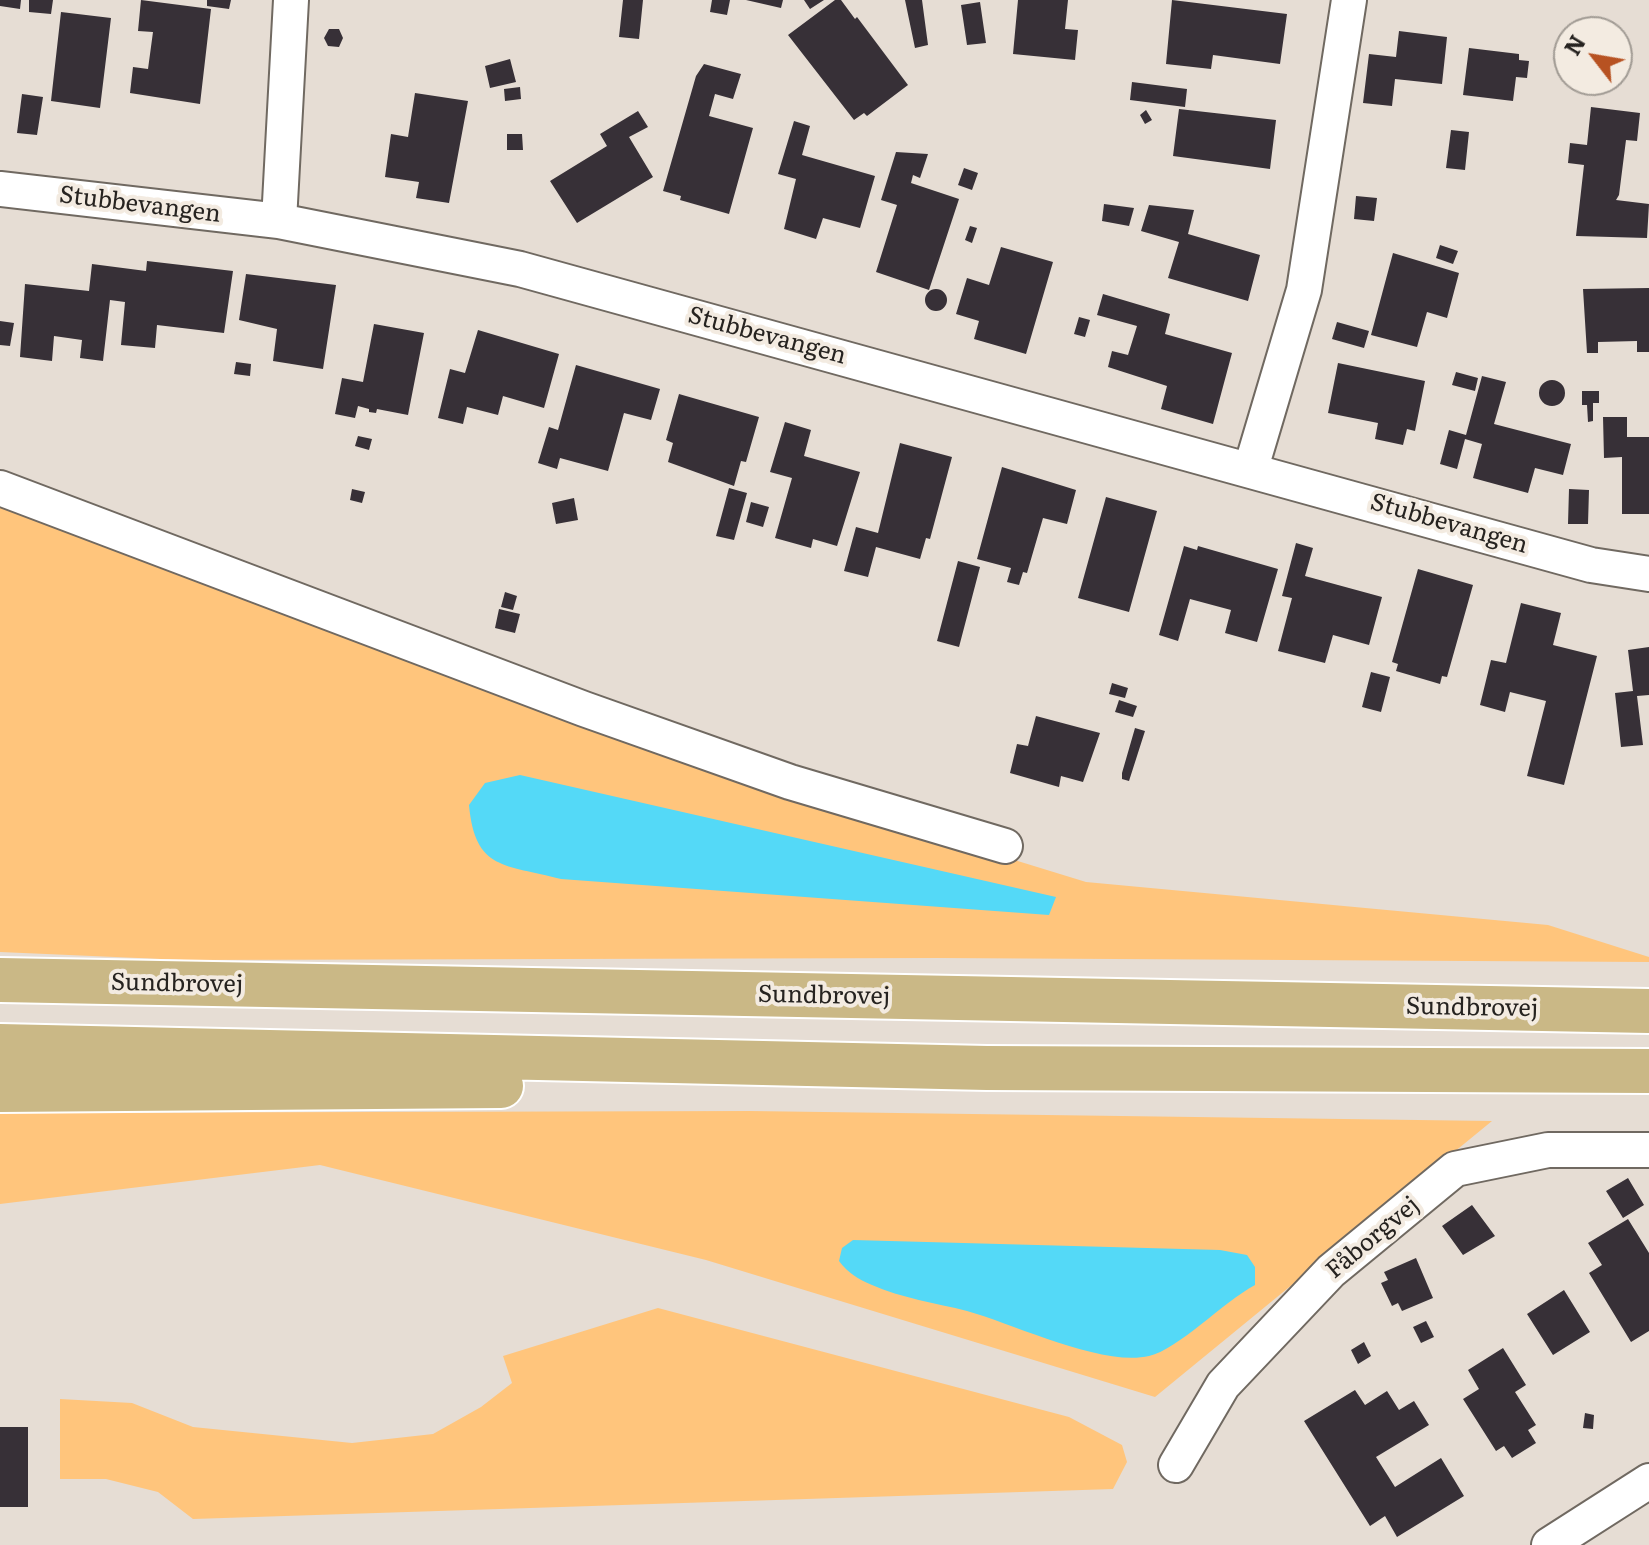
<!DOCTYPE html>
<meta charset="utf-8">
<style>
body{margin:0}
#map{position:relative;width:1649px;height:1545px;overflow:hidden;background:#e6ddd4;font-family:Literata,serif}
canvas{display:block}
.north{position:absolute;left:1553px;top:16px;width:80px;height:80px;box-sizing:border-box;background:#f3ebe1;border:2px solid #a19b94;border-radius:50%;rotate:301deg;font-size:22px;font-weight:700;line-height:32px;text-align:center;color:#262320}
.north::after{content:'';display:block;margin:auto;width:28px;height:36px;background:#b75222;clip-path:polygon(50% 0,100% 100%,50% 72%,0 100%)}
</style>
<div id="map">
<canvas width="1649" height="1545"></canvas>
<div class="north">N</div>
</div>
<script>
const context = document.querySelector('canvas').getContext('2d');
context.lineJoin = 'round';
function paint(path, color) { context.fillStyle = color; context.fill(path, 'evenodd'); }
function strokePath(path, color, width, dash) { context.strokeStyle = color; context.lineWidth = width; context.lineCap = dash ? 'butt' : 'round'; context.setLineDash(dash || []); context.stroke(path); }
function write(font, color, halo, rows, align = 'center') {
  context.font = font + ' Literata,serif'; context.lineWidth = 8; context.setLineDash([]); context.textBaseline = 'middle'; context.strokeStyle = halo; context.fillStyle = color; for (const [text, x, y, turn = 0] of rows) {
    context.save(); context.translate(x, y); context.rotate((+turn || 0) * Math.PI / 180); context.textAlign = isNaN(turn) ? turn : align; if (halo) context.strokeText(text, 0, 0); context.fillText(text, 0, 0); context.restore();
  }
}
paint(new Path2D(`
 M0 506 624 740 1086 882 1548 925 1649 957V962L937 958 184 960 0 952Z
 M749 1111 1492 1121 1155 1397 706 1260 320 1165 0 1204V1113Z
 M658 1308 1069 1417 1122 1445 1127 1462 1113 1489 193 1519 158 1492 106 1479H60V1399L132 1403 193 1427 352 1443 433 1434 481 1407 512 1383 503 1356Z`), '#ffc57c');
paint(new Path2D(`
 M520 775 1056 897 1049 915 561 879C505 864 475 871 469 805L485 783Z
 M853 1240 1220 1250 1247 1255 1255 1267V1285C1223 1302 1179 1349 1149 1356 1102 1367 1014 1324 967 1311 936 1303 901 1298 872 1285 858 1279 848 1273 839 1261L842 1248Z`), '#54d9f7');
paint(new Path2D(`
 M0 0H21L20 9 0 6Z
 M29 0H53L51 14 29 12Z
 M141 0 211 9 200 104 130 93 133 67 148 69 153 32 138 31Z
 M207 0H231L229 9 207 6Z
 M623 0H643L639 39 619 37Z
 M712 0H730L727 15 710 12Z
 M746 0H783L781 8Z
 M804 0H824L810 9Z
 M835 0H841L855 19 857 17 908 85 867 116 864 113 854 120 788 35Z
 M905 0H922L928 45 915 48Z
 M1018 0H1068L1065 29 1078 30 1075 60 1013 54Z
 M1172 0 1287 14 1280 64 1213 55 1211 69 1166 64Z
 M980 2 986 43 967 45 961 5Z
 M61 12 111 18 100 108 51 101Z
 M329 29H339L343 38 339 47 328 46 324 38Z
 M1399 31 1447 37 1442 84 1395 79 1392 106 1363 103 1369 54 1396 57Z
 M1469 48 1519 54V60L1529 61 1527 78 1516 77 1513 101 1463 95Z
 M510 59 516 82 490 88 485 66Z
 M704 64 741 74 733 99 715 94 709 116 753 128 729 214 680 200 681 196 663 191 696 76Z
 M1132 82 1187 89 1185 107 1130 100Z
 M520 87 521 99 505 101 504 89Z
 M415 93 468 101 449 203 416 198 419 182 385 177 391 134 408 137Z
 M22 94 43 97 37 135 17 133Z
 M1591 107 1640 113 1637 141 1626 140 1619 195 1616 200 1649 204 1647 238 1576 236 1584 165 1568 163 1570 143 1587 145Z
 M1179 109 1276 120 1270 169 1173 156Z
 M1146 110 1152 120 1145 124 1140 115Z
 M638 111 648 127 629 137 653 177 577 223 550 181 607 146 600 134Z
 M794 121 810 126 802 155 875 176 860 228 823 218 816 239 784 229 796 179 778 174Z
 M1451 130 1469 132 1465 170 1446 168Z
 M507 134H522L523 150H507Z
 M896 152 928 154 920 178 913 175 911 183 959 199 929 290 876 272 897 205 881 200Z
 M964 168 978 173 972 190 958 185Z
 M1356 196 1377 198 1374 221 1354 219Z
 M1104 204 1134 208 1129 226 1102 221Z
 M1149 205 1194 210 1188 234 1260 255 1248 301 1168 278 1179 242 1141 231Z
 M970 226 977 228 972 243 965 240Z
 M1440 245 1458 251 1453 264 1436 258Z
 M1001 247 1053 262 1026 354 974 339 979 321 956 314 967 278 989 285Z
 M1393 253 1459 273 1447 318 1427 312 1417 347 1371 335Z
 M147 261 233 271 224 333 157 325 155 348 121 345 125 302 110 300 103 361 80 358 82 340 54 336 52 361 20 357 25 284 89 291 92 264 146 271Z
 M246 274 336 285 323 369 273 361 277 329 239 320Z
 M1649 288V352H1637V341L1598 342V353H1587L1583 289Z
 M925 300a11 11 0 1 1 22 0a11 11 0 1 1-22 0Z
 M1103 294 1170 314 1165 334 1232 353 1213 424 1161 409 1167 386 1108 367 1112 351 1128 355 1137 326 1097 315Z
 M1079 317 1090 320 1085 337 1074 334Z
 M0 321 14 323 10 346 0 345Z
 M1337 322 1369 331 1364 348 1332 339Z
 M374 324 424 333 408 415 377 409 376 413 369 412V409L358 406 355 418 335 414 342 378 363 382Z
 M478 330 559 354 544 408 503 396 498 415 467 407 463 424 438 418 450 369 465 373Z
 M236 362 251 364 250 376 234 374Z
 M1338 363 1425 381 1415 431 1407 429 1403 445 1375 439 1378 423 1328 413Z
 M576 365 660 389 651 420 624 413 608 471 560 458 557 469 538 463 549 427 558 430Z
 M1456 372 1478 378 1475 391 1452 385Z
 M1482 376 1506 382 1494 424 1571 444 1563 475 1535 468 1528 493 1473 478 1482 444 1465 439 1457 469 1440 464 1449 430 1466 435Z
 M1539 393a13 13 0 1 1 26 0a13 13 0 1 1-26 0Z
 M1582 391H1599V403H1593V421L1588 422 1587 405H1582Z
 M679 394 759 417 746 462 741 461 734 486 668 462 673 443 666 440Z
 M1603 417H1627V437H1649V514H1622V457L1604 458Z
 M785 422 811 430 804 456 860 472 837 546 813 539 811 548 775 538 792 478 770 472Z
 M358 436 372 439 369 450 355 446Z
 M900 443 952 457 930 539 926 538 920 559 876 547 868 577 844 571 856 527 878 533Z
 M1002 467 1076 490 1067 524 1043 518 1027 573 1023 572 1019 585 1007 582 1011 568 977 559Z
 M729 488 747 493 734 540 716 536Z
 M352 489 365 492 362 503 350 500Z
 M1569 489 1589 490 1588 524H1568Z
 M1106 497 1157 511 1129 612 1078 598Z
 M574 498 578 520 556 524 552 503Z
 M751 502 769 507 763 527 746 522Z
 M1296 543 1313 548 1305 576 1382 597 1369 645 1333 635 1325 663 1278 651 1292 598 1282 596Z
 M1184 546 1197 550 1198 546 1278 569 1257 642 1225 633 1231 610 1190 599 1178 641 1159 635Z
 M958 561 980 567 959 647 937 641Z
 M1418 569 1473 585 1447 677 1442 676 1440 684 1396 671 1398 664 1392 662Z
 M505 592 517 596 513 610 501 607Z
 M1521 603 1561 613 1553 645 1597 656 1564 785 1527 776 1546 701 1510 692 1505 712 1480 705 1491 660 1506 663Z
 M499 609 520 614 515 633 495 628Z
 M1649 647V695L1637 696 1643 745 1621 747 1615 693 1633 691 1628 650Z
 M1371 672 1390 677 1381 712 1362 707Z
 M1112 683 1128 688 1125 698 1109 694Z
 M1119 700 1137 706 1133 717 1115 712Z
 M1036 716 1100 733 1083 782 1061 776 1059 787 1010 773 1017 744 1028 746Z
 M1135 728 1145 731 1129 781 1122 779V773Z
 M1628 1178 1644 1205 1623 1218 1606 1191Z
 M1472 1205 1495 1236 1463 1255 1442 1226Z
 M1628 1219 1649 1253V1331L1631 1342 1589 1273 1602 1265 1588 1243Z
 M1416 1258 1433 1298 1402 1311 1398 1303 1392 1306 1381 1283 1388 1280 1384 1272Z
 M1564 1290 1590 1332 1553 1355 1527 1314Z
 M1426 1321 1434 1337 1421 1343 1413 1327Z
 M1364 1342 1371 1356 1358 1364 1351 1350Z
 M1503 1348 1526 1385 1515 1392 1536 1425 1528 1430 1536 1443 1512 1458 1504 1446 1496 1451 1463 1399 1479 1389 1468 1370Z
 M1355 1390 1365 1405 1387 1391 1399 1410 1414 1401 1429 1425 1376 1457 1395 1487 1441 1458 1464 1496 1397 1537 1385 1516 1370 1526 1304 1421Z
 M1585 1413 1594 1415 1593 1429 1583 1428Z
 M0 1427H28V1507H0Z`), '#373037');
const minor = new Path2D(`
 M0 189 279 221 520 269 1591 565 1649 574
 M279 221 291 0
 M1251 468 1304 290 1349 0
 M0 488 584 709 790 782 1005 846
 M1176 1465 1223 1385 1331 1271 1455 1169 1548 1150H1649
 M1549 1545 1649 1481`);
const major = new Path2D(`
 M0 980 1649 1011
 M0 1046 987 1068 1649 1071
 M0 1090 501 1086`);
strokePath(minor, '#706961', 38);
strokePath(major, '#fff', 48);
strokePath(minor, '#fff', 34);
strokePath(major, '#cab886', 44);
write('24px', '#262320', '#f3ebe1', [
 ["Stubbevangen",140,205,7],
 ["Stubbevangen",767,336,15],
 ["Stubbevangen",1449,524,16],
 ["Sundbrovej",177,984,1],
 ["Sundbrovej",824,996,1],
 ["Sundbrovej",1472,1008,1],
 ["Fåborgvej",1373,1238,-40]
]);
</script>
